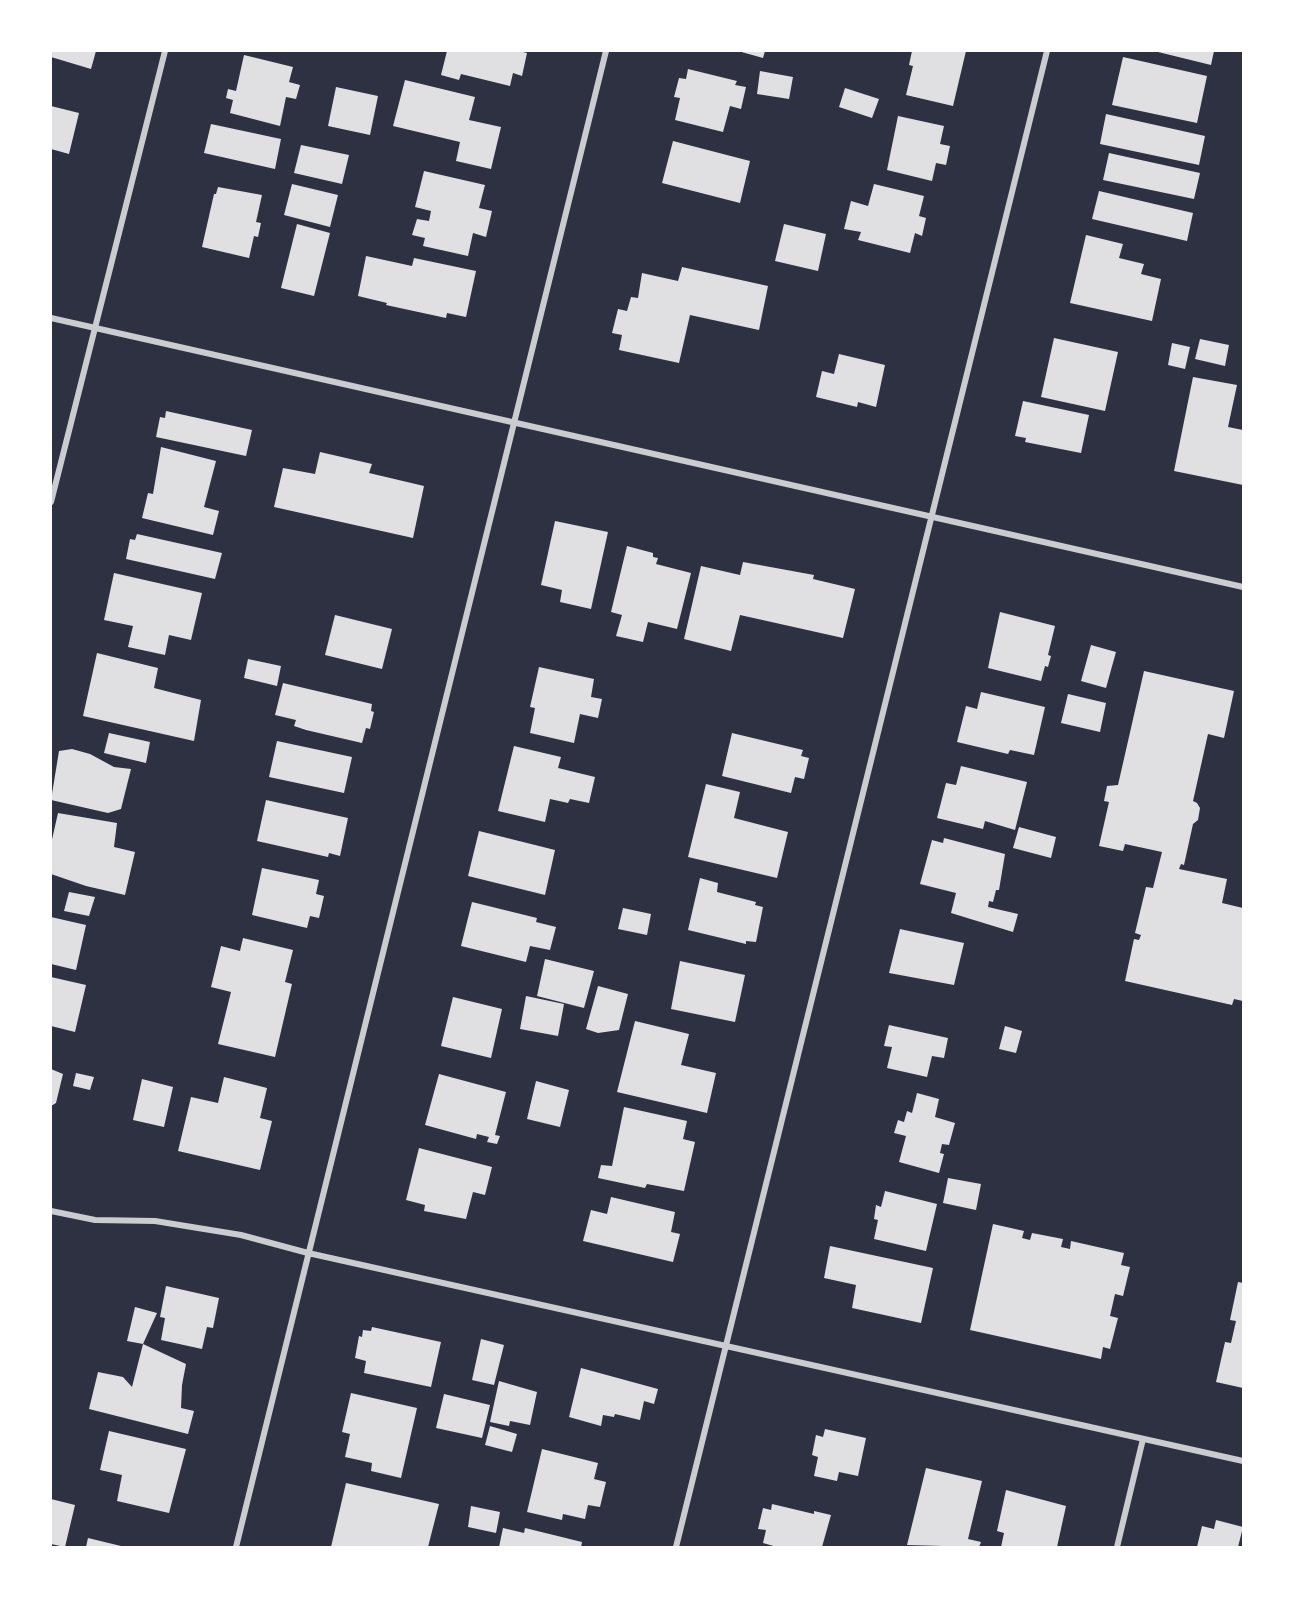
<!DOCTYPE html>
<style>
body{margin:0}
#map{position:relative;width:1294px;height:1598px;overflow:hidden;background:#2d3142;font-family:"IBM Plex Sans",sans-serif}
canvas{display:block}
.frame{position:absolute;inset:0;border:52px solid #fff;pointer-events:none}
</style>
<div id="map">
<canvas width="1294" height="1598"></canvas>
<div class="frame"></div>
</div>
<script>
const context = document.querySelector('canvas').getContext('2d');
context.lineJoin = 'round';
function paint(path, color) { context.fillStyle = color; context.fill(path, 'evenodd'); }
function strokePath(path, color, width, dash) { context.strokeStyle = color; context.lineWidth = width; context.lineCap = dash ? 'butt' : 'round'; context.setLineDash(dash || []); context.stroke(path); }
paint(new Path2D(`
 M51 51H96L91 69 51 57Z
 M447 51H519L527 53 522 76 513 73 510 86 461 74 459 80 441 75Z
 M738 51H765L763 58Z
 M912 51H966L953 106 906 95 913 66 909 65Z
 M1154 51H1214L1211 65Z
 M244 55 293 67 289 82 300 85 296 99 286 97 280 126 230 113 233 100 226 98 228 89 236 91Z
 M1123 57 1207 76 1197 123 1112 105Z
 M688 69 737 81 735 85 746 87 741 109 730 106 723 132 675 120 680 98 674 97 679 78 686 79Z
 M760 71 793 77 789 99 757 94Z
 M405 80 475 97 469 120 501 127 491 169 456 161 460 142 393 126Z
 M336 87 378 96 370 135 328 126Z
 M845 88 879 99 872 118 839 107Z
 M51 106 79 113 69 154 51 149Z
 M1106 114 1205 136 1199 165 1100 144Z
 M898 116 944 126 940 144 950 146 946 165 936 163 932 181 887 170Z
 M211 124 281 139 275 169 204 153Z
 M673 141 750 161 740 203 662 183Z
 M301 145 349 155 342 184 294 173Z
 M1109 153 1200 173 1194 199 1103 180Z
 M424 171 485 185 479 208 492 211 486 237 473 233 468 256 423 246 425 238 412 235 417 219 429 221 431 211 415 207Z
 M292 184 338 195 330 227 284 215Z
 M874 184 924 196 919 216 926 218 922 236 915 233 910 253 858 240 861 232 844 229 851 201 868 206Z
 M218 187 262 195 256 222 261 223 258 237 254 236 249 258 202 247 214 194H216Z
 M1099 191 1193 213 1187 241 1092 219Z
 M297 224 330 233 314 296 281 288Z
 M784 224 826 234 818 271 775 261Z
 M1086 235 1123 244 1119 258 1144 264 1141 274 1161 279 1152 321 1070 303Z
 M366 256 412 266 414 258 476 271 466 317 447 313 446 318 386 305 387 303 358 296Z
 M682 267 768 286 759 330 690 315 679 363 619 350 622 335 612 333 618 309 627 311 631 297 638 298 642 273 678 281Z
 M1054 338 1118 352 1105 411 1041 397Z
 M1200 339 1229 345 1225 366 1195 359Z
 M1172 343 1190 347 1185 369 1168 365Z
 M839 354 885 365 876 407 858 402 857 407 816 397 822 371 834 374Z
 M1193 377 1237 385 1228 427 1243 430V485L1174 471Z
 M1023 401 1089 415 1081 453 1025 442 1026 438 1015 436Z
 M166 411 252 430 246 456 156 437 160 417 165 418Z
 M161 447 216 461 204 507 219 511 213 535 142 518 148 493 153 494Z
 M320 452 372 464 369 473 424 486 413 538 274 507 283 468 315 474Z
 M555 521 608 532 591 609 560 602 562 590 541 585Z
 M137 534 222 553 215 579 126 559 130 539 135 540Z
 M627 546 653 553V557L658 558 656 564 691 573 677 629 648 622 643 642 616 636 622 615 611 612Z
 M743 562 814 575 813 579 855 589 843 638 740 615 731 651 684 639 701 566 740 575Z
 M114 573 202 593 191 640 169 635 165 655 128 647 133 626 104 620Z
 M1000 612 1055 626 1048 655 1051 656 1048 667 1045 666 1041 681 988 668Z
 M335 615 392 629 382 669 325 655Z
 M1091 645 1116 652 1106 688 1081 681Z
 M97 653 158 668 154 688 201 700 194 741 83 716Z
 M248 659 281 666 277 686 244 678Z
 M539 667 594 679 591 697 602 699 598 718 580 714 574 743 530 733 535 708 530 707Z
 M1144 671 1234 691 1224 738 1208 734 1193 801 1197 803 1200 808 1198 820 1193 824 1184 865 1181 864 1179 869 1227 879 1222 903 1243 908V1001L1234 999 1232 1005 1125 981 1134 939 1139 940 1141 935 1135 933 1146 887 1153 888 1162 852 1125 844 1123 851 1099 846 1109 802 1104 801 1107 786 1118 785Z
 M283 683 372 704 371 711 374 712 370 729 366 728 362 743 306 730 294 726 296 720 275 715Z
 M981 692 1045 707 1034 755 1010 750 1008 754 957 742 966 706 977 709Z
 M1068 694 1106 703 1100 732 1061 723Z
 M109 733 150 742 146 763 104 753Z
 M732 733 803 750 801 756 809 758 804 779 795 777 791 793 722 776Z
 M277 741 352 757 344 793 269 777Z
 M514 746 561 757 558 768 595 777 589 803 570 799 568 803 550 799 545 822 498 811Z
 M72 749 90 754 114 767 131 769 121 809 108 813 51 800 59 751Z
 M961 766 1027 782 1015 830 985 821 983 829 937 818 946 783 956 785Z
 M706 784 740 792 734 818 788 832 777 878 688 857Z
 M266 800 348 818 340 856 329 853 328 857 257 841Z
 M58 813 117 823 114 847 135 852 125 895 86 886 51 874V844Z
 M1019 827 1056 837 1051 858 1013 848Z
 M479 831 555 850 545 895 468 876Z
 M944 838 1005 854 999 890H996L993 902 989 901 988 907 1018 914 1013 932 951 913 956 893 920 884 932 840 943 843Z
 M262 868 319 880 316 894 324 896 319 918 310 916 307 928 252 915Z
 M700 878 718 883 717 892 756 902 755 905 763 907 756 942 746 941V944L688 930Z
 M69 892 95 897 89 916 64 911Z
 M472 902 537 918 536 922 556 927 550 950 530 946 526 962 461 946Z
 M623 908 651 914 647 935 618 929Z
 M51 917 86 925 76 970 51 964Z
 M900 929 964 943 954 985 889 973Z
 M243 938 293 950 285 982 292 984 275 1057 218 1044 231 992 211 987 221 946 240 951Z
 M545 959 594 971 584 1008 537 996Z
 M680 961 745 975 735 1022 671 1009Z
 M51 977 86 985 75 1032 51 1026Z
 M598 986 628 994 619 1030 598 1033 586 1029Z
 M526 996 564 1004 558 1036 520 1029Z
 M453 997 502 1009 491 1058 441 1046Z
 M635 1021 689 1034 681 1065 716 1073 707 1113 617 1092Z
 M889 1025 948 1038 944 1058 932 1056 927 1077 887 1068 892 1047 884 1046Z
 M1005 1026 1022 1031 1016 1053 999 1049Z
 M51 1069 63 1074 56 1103 51 1106Z
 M76 1073 94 1077 90 1090 73 1086Z
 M439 1074 506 1092 495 1135 500 1136 497 1144 487 1142 489 1137 477 1134 476 1139 425 1125Z
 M224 1077 267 1088 260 1118 272 1121 260 1170 178 1151 191 1097 218 1103Z
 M142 1079 173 1087 164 1127 133 1120Z
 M536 1081 569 1090 560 1127 527 1119Z
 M917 1093 939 1099 935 1117 955 1123 949 1145 942 1144 940 1153 944 1154 939 1173 899 1162 906 1136 894 1133 898 1120 904 1122 907 1111 912 1113Z
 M624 1107 687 1121 683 1139 695 1142 684 1191 647 1184 645 1188 598 1178 601 1165 612 1166Z
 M419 1148 492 1167 485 1195 473 1192 466 1219 424 1211 425 1205 406 1200Z
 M948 1178 981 1184 976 1210 943 1203Z
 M885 1191 937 1204 926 1251 874 1239 878 1220 874 1219 876 1205 881 1207Z
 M611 1197 675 1212 671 1232 680 1234 673 1262 583 1241 591 1210 607 1214Z
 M993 1224 1024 1231 1022 1238 1030 1240 1032 1233 1063 1239 1061 1247 1070 1249 1071 1241 1124 1253 1121 1265 1130 1267 1123 1296 1115 1294 1110 1316 1118 1318 1110 1349 1103 1347 1101 1359 970 1330Z
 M830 1246 933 1268 921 1323 852 1308 856 1285 824 1278Z
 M1238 1282 1243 1283V1388L1216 1382 1225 1342 1231 1343 1236 1321 1230 1320Z
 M166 1286 219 1298 213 1328 207 1327 202 1349 161 1340 165 1318 160 1317Z
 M135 1307 157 1313 143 1344 127 1341Z
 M372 1327 441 1342 431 1387 364 1373 366 1361 355 1358 359 1336 362 1337 363 1330 371 1331Z
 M481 1339 504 1345 494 1385 472 1380Z
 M143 1344 186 1364 182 1385 181 1408 194 1411 188 1434 89 1409 98 1372 123 1377 132 1387Z
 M581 1368 658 1389 654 1404 644 1401 640 1420 615 1414 614 1417 603 1415 601 1426 569 1417Z
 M499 1381 537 1392 530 1425 510 1421 509 1426 490 1422Z
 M351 1393 417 1408 401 1478 371 1471 372 1463 345 1457 350 1434 342 1432Z
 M444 1394 490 1405 482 1438 436 1428Z
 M490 1426 517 1434 512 1452 485 1445Z
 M825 1429 866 1438 858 1476 839 1472 837 1481 814 1476 818 1457 812 1455 816 1435 823 1437Z
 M109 1431 186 1449 169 1513 117 1501 122 1475 100 1470Z
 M542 1449 598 1463 594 1479 606 1482 600 1507 588 1505 585 1519 563 1514 562 1520 527 1512Z
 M926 1468 982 1481 968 1539 981 1542 979 1547 907 1545Z
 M346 1483 439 1504 428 1547H331Z
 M1006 1490 1066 1506 1057 1547H1001L1004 1533 997 1531Z
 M51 1499 75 1505 65 1547 51 1544Z
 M772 1504 814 1514V1511L831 1515 822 1547H777L763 1543 766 1530 758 1529 763 1508 771 1510Z
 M471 1506 500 1512 496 1533 468 1527Z
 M1216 1520 1243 1527 1238 1547H1197L1202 1526 1214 1529Z
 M503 1528 524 1533 525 1528 582 1542 581 1547H499Z
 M88 1538 121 1546V1547H86Z`), '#e0e0e3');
strokePath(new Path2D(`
 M51 318 1243 587
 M51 502 165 51
 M51 1211 95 1220 155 1221 241 1235 308 1253 1243 1461
 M236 1547 606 51
 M676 1547 1047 51
 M1117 1547 1143 1439`), '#caccd0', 6);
</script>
